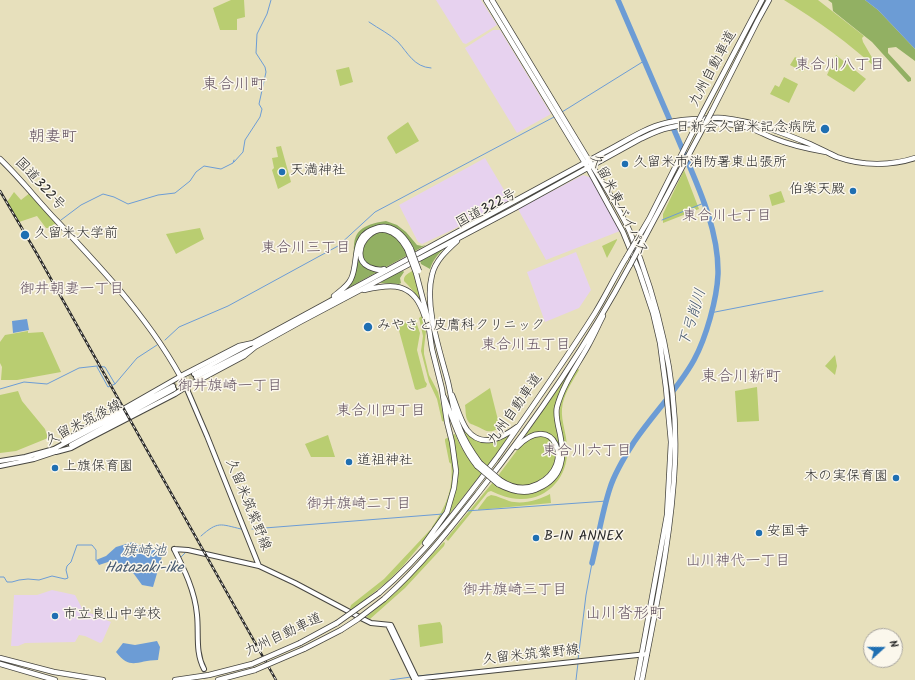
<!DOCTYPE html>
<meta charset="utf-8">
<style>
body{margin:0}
#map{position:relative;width:915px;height:680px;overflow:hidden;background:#e7e0bc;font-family:Kalam,sans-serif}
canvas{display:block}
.north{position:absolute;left:863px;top:628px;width:40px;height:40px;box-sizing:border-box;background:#fbf7ec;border:1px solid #a8a59f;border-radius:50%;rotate:69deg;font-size:11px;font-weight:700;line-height:16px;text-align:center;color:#2b2b2b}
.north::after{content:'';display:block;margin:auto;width:14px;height:18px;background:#1f6fb2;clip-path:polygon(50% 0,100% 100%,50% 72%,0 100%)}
</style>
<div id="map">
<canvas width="915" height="680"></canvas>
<div class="north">N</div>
</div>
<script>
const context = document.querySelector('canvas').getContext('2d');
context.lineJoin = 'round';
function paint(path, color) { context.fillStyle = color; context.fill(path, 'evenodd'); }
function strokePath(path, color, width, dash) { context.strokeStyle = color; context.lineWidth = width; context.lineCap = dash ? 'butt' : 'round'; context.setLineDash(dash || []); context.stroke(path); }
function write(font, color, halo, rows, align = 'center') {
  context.font = font + ' Kalam,"Klee One",sans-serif'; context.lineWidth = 3; context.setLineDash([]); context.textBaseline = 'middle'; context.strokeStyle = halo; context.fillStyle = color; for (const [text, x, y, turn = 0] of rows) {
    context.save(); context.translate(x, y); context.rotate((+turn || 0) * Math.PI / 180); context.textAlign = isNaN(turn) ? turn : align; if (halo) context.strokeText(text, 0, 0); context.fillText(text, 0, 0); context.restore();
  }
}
paint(new Path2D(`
 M436 0H481L497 25 466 44 463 43Z
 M493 30H500L551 114 517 133 465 48Z
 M485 158 510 200 450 231 422 244 418 242 399 205Z
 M583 175 592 178 620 231 546 260 518 209Z
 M576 252 591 290 579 308 545 322 527 272Z
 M52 590 75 595 83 610 111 622 102 642 100 643 85 636 79 635 75 642 25 643 18 646H11L14 595H37Z`), '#e7d2ef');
paint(new Path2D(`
 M231 0H244L245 17 237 19V30H220L213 8Z
 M784 0H818L864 36 862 38 863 42 874 61 878 70C849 43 818 21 784 0Z
 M836 55 866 79 854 92 827 75Z
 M795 57 807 64 803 72 790 65Z
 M349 67 353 82 340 86 336 70Z
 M784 77 798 84 789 103 770 94 775 85 779 87Z
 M408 122 419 141 396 154 387 138 388 136Z
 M281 146 291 182 278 189 272 170 274 168 272 158 278 157 276 147Z
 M684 170 699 209 663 223V214Z
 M781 191 785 202 772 206 769 195Z
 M14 192 21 200 31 192 58 222 49 228H46L37 216 19 222 7 202Z
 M200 228 204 239 176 254 166 234Z
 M617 239V240L607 258 602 246Z
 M414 270 426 316C420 300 416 293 404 281 403 275 409 273 414 270Z
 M422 316 426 331 424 348V354L429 375 438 392 445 422 442 421 437 399 429 382 421 351 423 336 419 318Z
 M415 319 420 333 417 350 425 381 427 384 426 387 417 390 415 389 398 327 401 324Z
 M28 331V333L43 332 61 372 17 380H1L2 367 0 363V342L5 335Z
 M835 355 837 366 835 375 825 366Z
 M577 367 579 370C572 382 563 395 562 409 561 422 567 434 567 448 569 476 548 500 520 499 509 499 500 495 491 491L488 492 448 541 446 539 493 482C520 502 558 495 564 458 567 443 557 428 559 413 561 397 569 381 577 367Z
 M568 374 559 392 556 403 560 447H559C553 429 537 429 523 439Z
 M757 387 759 421 737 422 735 391Z
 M490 388 500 428C488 434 487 431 476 426 473 424 470 425 468 421 465 417 466 410 465 405Z
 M18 391 22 401 45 429 48 438 16 451 0 453V395Z
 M465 430 473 438 495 441 510 435 487 467 469 445 463 431Z
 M455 434C461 449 470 462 482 473L444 521C461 489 457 469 452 435Z
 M328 435 335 457H311L305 444Z
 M544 436C575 452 542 493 514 485 508 483 503 479 497 477L521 445 533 437Z
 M449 437C457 476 457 494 433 529L432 527C446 507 454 488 451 464L449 462V461L445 441V439Z
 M550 494 551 503 478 510V509L487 497 491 495C498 496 503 499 509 501 523 505 538 500 550 494Z
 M430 530 432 531 403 566 387 582 352 610 350 608 351 605 384 579Z
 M444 542 445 543 444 546 405 588 370 619 366 617 396 592Z
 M440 622 442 626 443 643 420 647 418 625Z`), '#b9cd71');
paint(new Path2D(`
 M828 0H865L878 10 915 49V61L896 47 888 48V53L911 78V81L908 82 872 42 833 11 832 3Z
 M386 221 397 225 406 232 417 245 422 246 426 245 328 299C334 294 343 289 347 283 365 255 335 228 386 221Z
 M447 246C440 252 433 259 430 269L421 264 420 260Z
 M403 271 404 272 400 278 401 283 399 284 380 283 395 273Z`), '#92b063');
paint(new Path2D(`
 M865 0H915V49L878 10Z
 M27 319 29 330 13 333 12 321Z
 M133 542 139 545H150L163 553 153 587 142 585 134 574 114 560 99 565 96 560 106 556 116 547Z
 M157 641 160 647 158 660C137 660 131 671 116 652L123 643 135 645Z`), '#6c9cd5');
strokePath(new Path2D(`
 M369 22C379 29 390 34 398 42 408 53 414 67 431 68
 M562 112 644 61
 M234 162 243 152 245 140 260 117 262 109 259 104 266 72 265 67 256 53 257 34 267 14 271 0
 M61 220 81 205 103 194 114 197 128 204 158 195 175 193 190 181 196 172 204 166 221 169 233 163 234 160
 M662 220 704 203
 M710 313 823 291
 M165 340 179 327 228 306 338 246 375 212 554 117
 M97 367 108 387 115 384
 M0 389 24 382 47 384 79 368 97 366 105 367 115 384 137 358 157 345
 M466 511 607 501
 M252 529 443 514
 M201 536C218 521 220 524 241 529
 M181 557 185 553
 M0 577H4L7 582H12L19 580 28 579 39 580 52 576 65 579 68 578 66 570 67 566 71 562 77 545H92L96 550V560
 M578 660 586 595 592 563
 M418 676 509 667
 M390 680 411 677
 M576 680 578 663`), '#6c9cd5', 1);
strokePath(new Path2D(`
 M592 563C598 539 602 512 610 488 615 472 625 456 634 442 653 414 678 389 694 360 706 338 717 299 718 274 719 227 695 180 678 139 658 92 638 46 618 0`), '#6c9cd5', 5.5);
strokePath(new Path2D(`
 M173 386 194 374
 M174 389 196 377
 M204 669 206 680`), '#c1bc9f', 4, [4, 2]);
const major = new Path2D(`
 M194 374 250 344
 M196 377 251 349
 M63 441 111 416 181 376
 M71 445 174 389
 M56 452 71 448 84 441 175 394 186 387 207 436 259 566
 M0 461 25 457 54 449 173 386
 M0 466 34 459 58 451
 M174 549 188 550 259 566 295 583 363 619 371 623 391 625 417 679
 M174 549C184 569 195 591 197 615 199 634 195 652 204 669
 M388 625 414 679 647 654`);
const highway = new Path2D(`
 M486 0 588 168 623 232 639 271 653 313 660 343 666 388 671 442 667 515 637 680
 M492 0C524 53 556 106 588 159 603 183 619 207 630 232 659 304 678 381 675 460 672 534 656 607 642 680
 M703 112 762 0
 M711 113 758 20 769 0
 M0 159C20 178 37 200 56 220 104 271 154 324 186 387L244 356 255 347 300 322 515 208 640 139C649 135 658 130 668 128 692 122 727 122 750 128 759 131 765 135 773 138 790 145 808 149 826 152
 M457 241C447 250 435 261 432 275 424 306 440 351 448 382 452 399 453 413 460 429 465 442 472 452 480 463
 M384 269C379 271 374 269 369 267 343 255 381 202 407 249
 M416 273 427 315 432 349 442 389 447 422 452 442 456 471 454 488 447 512 425 543
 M364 290C386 285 408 281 420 305 423 310 424 315 426 320
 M334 296C340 291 348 286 351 279 359 263 351 239 371 230 376 228 381 226 386 227 397 228 406 239 411 249
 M181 376 239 346 253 343 603 153C623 143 644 128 666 123 678 120 689 119 702 119 709 118 716 117 723 118 753 121 783 133 810 144 819 148 828 153 837 157 862 166 891 166 915 158
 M452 395C457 407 460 420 467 430 482 449 502 438 517 427
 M444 397C454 421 460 445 477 466
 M500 480C512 488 524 491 538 484 577 465 553 409 517 447
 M498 484C511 491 526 495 539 488 563 477 565 457 560 434 558 425 555 415 557 407 563 384 577 366 588 346 593 337 598 326 603 316
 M379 593C425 554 462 504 498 456 531 409 564 362 595 313 606 295 615 276 626 258
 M384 599C420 567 449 530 479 492 535 421 587 345 630 265
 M300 643 337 623
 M304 649 341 630
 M0 658 54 672 103 680
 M0 664 55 680
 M175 680 209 675 252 664
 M218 680 255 670`);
strokePath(major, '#474641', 6);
strokePath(highway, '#474641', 6);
strokePath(major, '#fff', 4);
strokePath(highway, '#fff', 4.5);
const rail = new Path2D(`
 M0 191 37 254 276 680`);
strokePath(rail, '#2b2b2b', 2.5);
strokePath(rail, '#fbf7ec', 1, [3]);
const highwayBridge = new Path2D(`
 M407 249 416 273
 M411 249 419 271
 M626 258 649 219 703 112
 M630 265 711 113
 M480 463 500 480
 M477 466 498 484
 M337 623 379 593
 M341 630 358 619 384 599
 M252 664 300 643
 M255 670 304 649`);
strokePath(highwayBridge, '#474641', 6, []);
strokePath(highwayBridge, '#fff', 4.5);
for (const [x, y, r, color] of [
 [825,129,5,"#1f6fb2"],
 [625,164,4,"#1f6fb2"],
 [282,172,4,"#1f6fb2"],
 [853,191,4,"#1f6fb2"],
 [25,235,5,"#1f6fb2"],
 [368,327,5,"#1f6fb2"],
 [349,462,4,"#1f6fb2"],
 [55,468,4,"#1f6fb2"],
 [896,478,4,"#1f6fb2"],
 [759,533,4,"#1f6fb2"],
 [536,538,4,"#1f6fb2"],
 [55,616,4,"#1f6fb2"]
]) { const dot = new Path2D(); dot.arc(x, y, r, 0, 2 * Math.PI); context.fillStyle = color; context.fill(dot); strokePath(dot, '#fbf7ec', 1.5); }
write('14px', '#2b2b2b', '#fbf7ec', [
 ["九州自動車道",714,69,-62],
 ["国道322号",39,185,47],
 ["久留米東バイパス",618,205,63],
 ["国道322号",487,210,-28],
 ["九州自動車道",516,410,-55],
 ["久留米筑後線",84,424,-27],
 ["久留米筑紫野線",247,505,68],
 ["九州自動車道",284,636,-25],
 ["久留米筑紫野線",531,656,-6]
]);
write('14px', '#2b2b2b', '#fbf7ec', [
 ["日新会久留米記念病院",816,129,"right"],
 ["久留米市消防署東出張所",633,164],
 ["天満神社",290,172],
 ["伯楽天殿",845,191,"right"],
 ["久留米大学前",34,235],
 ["みやさと皮膚科クリニック",377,327],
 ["道祖神社",357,462],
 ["上旗保育園",63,468],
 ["木の実保育園",888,478,"right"],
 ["安国寺",767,533],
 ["B-IN ANNEX",544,538],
 ["市立良山中学校",63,616]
], 'left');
write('15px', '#665563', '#fbf7ec', [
 ["東合川八丁目",840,66],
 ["東合川七丁目",727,217],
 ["東合川三丁目",306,249],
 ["御井朝妻一丁目",72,290],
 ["東合川五丁目",526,346],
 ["御井旗崎一丁目",230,387],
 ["東合川四丁目",381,412],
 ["東合川六丁目",587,452],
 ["御井旗崎二丁目",359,505],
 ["山川神代一丁目",738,562],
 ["御井旗崎三丁目",515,591]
]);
write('italic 15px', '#45586f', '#fbf7ec', [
 ["下弓削川",694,318,-73],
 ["旗崎池",144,552],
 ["Hatazaki-ike",144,569]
]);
write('16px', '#665563', '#fbf7ec', [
 ["東合川町",234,86],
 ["朝妻町",53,138],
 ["東合川新町",741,378],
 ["山川沓形町",625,615]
]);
</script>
